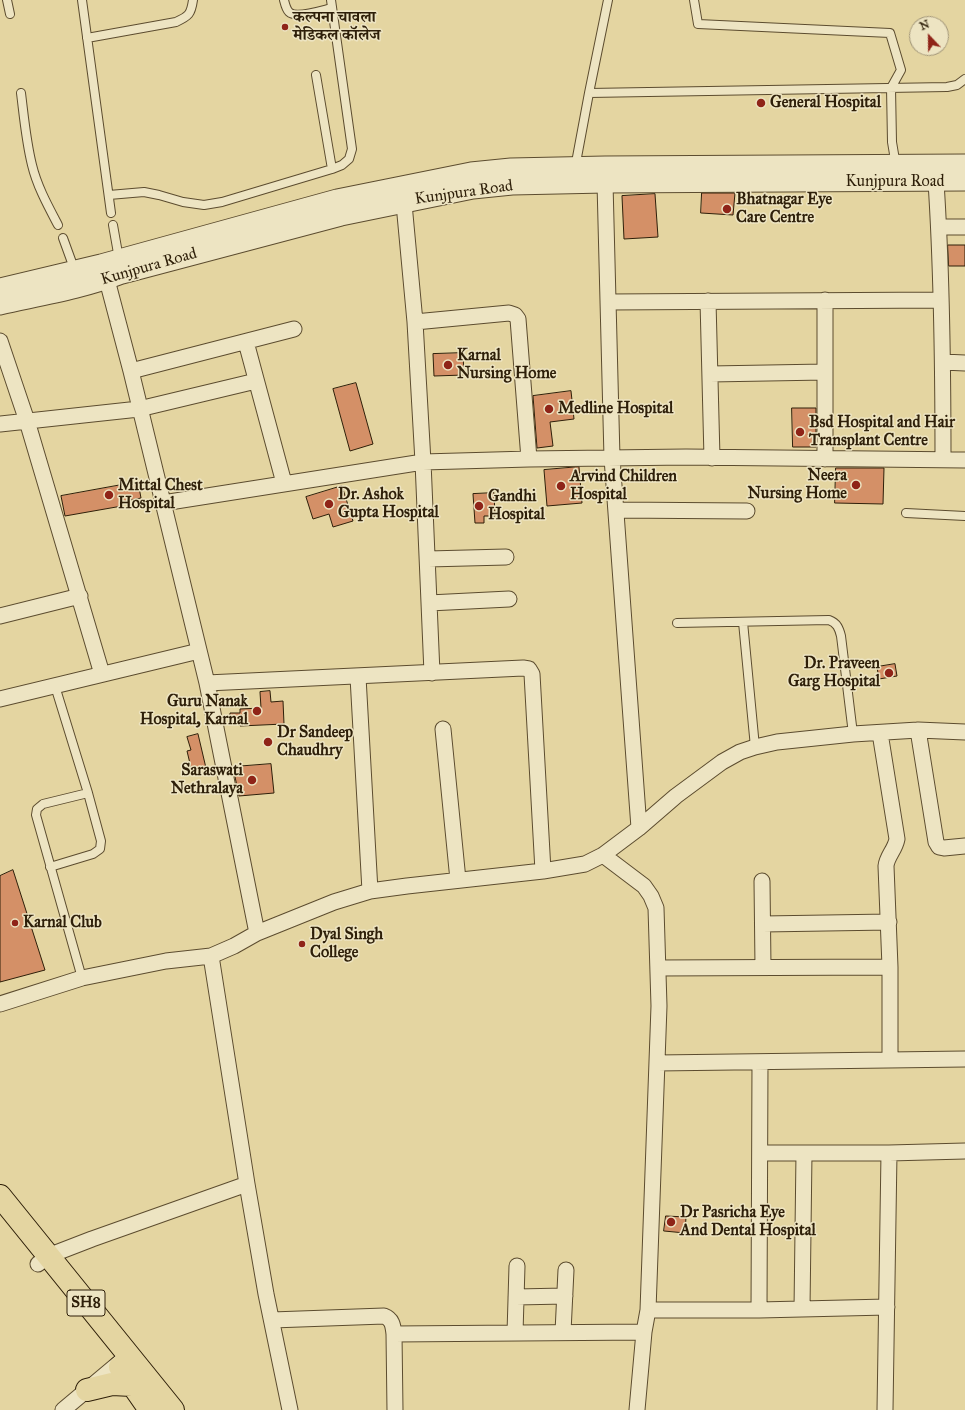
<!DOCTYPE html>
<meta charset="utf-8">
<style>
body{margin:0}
#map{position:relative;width:965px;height:1410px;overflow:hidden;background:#e4d5a1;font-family:"IM FELL Great Primer",serif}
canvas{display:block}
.north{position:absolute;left:909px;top:16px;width:40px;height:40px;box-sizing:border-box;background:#ede4c2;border:1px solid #a19578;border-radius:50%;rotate:338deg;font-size:11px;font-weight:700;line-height:16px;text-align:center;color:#2e1f09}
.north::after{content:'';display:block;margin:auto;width:14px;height:18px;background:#8f2418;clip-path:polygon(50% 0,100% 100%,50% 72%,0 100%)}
</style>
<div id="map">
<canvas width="965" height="1410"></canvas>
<div class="north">N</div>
</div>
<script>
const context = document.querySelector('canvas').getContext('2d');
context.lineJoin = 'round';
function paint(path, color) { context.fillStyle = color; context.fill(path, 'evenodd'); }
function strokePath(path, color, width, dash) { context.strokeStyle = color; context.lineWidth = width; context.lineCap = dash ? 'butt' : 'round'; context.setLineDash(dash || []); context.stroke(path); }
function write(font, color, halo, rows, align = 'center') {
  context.font = font + ' "IM FELL Great Primer","Noto Serif Devanagari",serif'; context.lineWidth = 3; context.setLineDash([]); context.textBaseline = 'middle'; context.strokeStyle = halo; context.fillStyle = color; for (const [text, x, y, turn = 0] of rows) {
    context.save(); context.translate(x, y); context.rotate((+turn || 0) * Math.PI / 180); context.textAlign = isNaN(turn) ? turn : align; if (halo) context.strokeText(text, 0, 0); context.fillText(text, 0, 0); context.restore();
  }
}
const building = new Path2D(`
 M702 193H735L733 215 701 213Z
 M655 194 658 237 624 239 622 196Z
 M948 245H965V266H949Z
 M463 353 464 375 434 376 433 354Z
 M356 383 373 444 350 451 333 389Z
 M571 391 574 419 550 422 553 446 537 448 533 396Z
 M792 408H816V447H793Z
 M579 467 582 503 547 506 544 470Z
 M836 468H884L883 504 835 503Z
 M138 482 141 498 121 502 122 506 65 516 61 496Z
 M342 486 353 521 333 527 329 514 313 519 306 497Z
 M494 493 495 516H484V523H475L473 494Z
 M895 664 897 676 879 679 877 667Z
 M270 691 271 702 283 701 284 724 240 726V722L230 723V713H240V709L261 708 260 692Z
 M198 734 206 768 192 772 187 751 191 750 187 737Z
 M271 764 274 793 239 796 233 767Z
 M13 870 45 970 0 982V876Z
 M666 1216 686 1217 685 1233 664 1231Z`);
paint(building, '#d49067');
strokePath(building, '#2e1f09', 1);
const service = new Path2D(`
 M7 0 10 14
 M82 0 111 213
 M284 0C285 4 286 9 289 12 296 19 323 10 332 8
 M694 0 698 24 890 33 901 70 891 88 892 142 896 166
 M87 38 176 22C189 16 191 14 193 0
 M316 75 332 169
 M21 93C24 117 26 141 32 165 37 186 48 206 58 225
 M589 93 947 87 957 85 965 79
 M575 168 589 93 608 0
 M109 195 144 192 159 195 183 202 204 205 222 202 332 169 342 165 349 159 352 149 331 0
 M113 225 119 259
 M63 238 75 271
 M906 513 965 516
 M743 622 755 747
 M677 623 829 620C837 623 839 628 841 636L853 734
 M50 867 93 854 100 849 101 841 88 793 55 686
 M82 978 36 815 37 809 43 804 88 793`);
const minor = new Path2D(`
 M936 182C942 274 943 367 943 459
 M605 183 612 458 639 828
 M403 193 415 322 423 462 432 673
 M939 227H965
 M107 280 131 371 207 683 257 933
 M708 301 712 458
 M609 302 941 300
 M415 322 509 313 515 315 518 319 529 459
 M0 341 27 421 102 674
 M246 342 284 483
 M943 362 965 363
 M131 371 294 329
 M710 374 825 372
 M0 424 139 409 256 381
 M825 459V300
 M163 503 423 462 529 459 686 457 965 460
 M616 510 747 511
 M428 559 506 557
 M429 603 509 599
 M0 616 80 596
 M358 677 370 891
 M207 683 523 668 529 669 532 674 543 871
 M0 699 199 651
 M443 729 458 880
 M918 730 936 842 939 847 944 848 965 846
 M880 733 897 839C895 850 887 856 886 866L890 967V1060
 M603 855 644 886 651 896 656 908 659 1006 648 1310 644 1332 637 1410
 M762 881 763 967
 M763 924 889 922
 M211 956 247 1184 266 1294 290 1410
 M658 968 890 967
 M0 1004 82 978 166 961 211 956 234 946 257 933 334 902 370 891 407 886 543 871 585 864 603 855 639 828 676 796 722 762 740 752 755 747 777 742 853 734 918 730 965 732
 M657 1063 965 1059
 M760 1153H889L965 1151
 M38 1264 48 1256 92 1239 247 1184
 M516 1297 565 1296
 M802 1309 804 1153
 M648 1310H759L887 1307
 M759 1310 760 1062
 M272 1320 384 1316C392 1319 393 1325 394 1334L395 1410
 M563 1332 566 1270
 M515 1333 517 1266
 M394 1334 644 1332
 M63 1410 125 1358
 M885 1410 889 1153`);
const tertiary = new Path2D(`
 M0 288 101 264 337 199 471 172 511 168 605 166 965 164
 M0 305C40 296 83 289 122 274L341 216 473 189 512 185 605 183 965 181`);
const primary = new Path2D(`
 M0 1196 173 1410
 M120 1367 150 1410
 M87 1390 112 1384 132 1385`);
strokePath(service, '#5c4c2f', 10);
strokePath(minor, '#5c4c2f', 17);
strokePath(tertiary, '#5c4c2f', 21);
strokePath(primary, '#2e1f09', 24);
strokePath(service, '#ede4c2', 8);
strokePath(minor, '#ede4c2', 15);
strokePath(tertiary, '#ede4c2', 19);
strokePath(primary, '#e4d5a1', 22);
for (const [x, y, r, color] of [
 [285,27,4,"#8f2418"],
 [761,103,5,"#8f2418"],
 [727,209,5,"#8f2418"],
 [448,365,5,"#8f2418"],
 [549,409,5,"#8f2418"],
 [800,432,5,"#8f2418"],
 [856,485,5,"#8f2418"],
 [561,486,5,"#8f2418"],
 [109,495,5,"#8f2418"],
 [329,504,5,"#8f2418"],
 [479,506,5,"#8f2418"],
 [889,673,5,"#8f2418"],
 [257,711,5,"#8f2418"],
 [268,742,5,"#8f2418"],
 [252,780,5,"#8f2418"],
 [15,923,4,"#8f2418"],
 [302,944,4,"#8f2418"],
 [671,1222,5,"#8f2418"]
]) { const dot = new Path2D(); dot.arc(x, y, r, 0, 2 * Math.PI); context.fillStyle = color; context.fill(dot); strokePath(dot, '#ede4c2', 1.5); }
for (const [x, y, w] of [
 [86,1303,38]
]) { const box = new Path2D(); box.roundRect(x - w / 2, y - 13, w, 26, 3); context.fillStyle = '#ede4c2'; context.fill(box); strokePath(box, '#2e1f09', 1); }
write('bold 15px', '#2e1f09', null, [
 ["SH8",86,1303]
]);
write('bold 16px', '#2e1f09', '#ede4c2', [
 ["कल्पना चावला",293,18],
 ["मेडिकल कॉलेज",293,36],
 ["General Hospital",770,103],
 ["Bhatnagar Eye",736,200],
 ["Care Centre",736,218],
 ["Karnal",457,356],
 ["Nursing Home",457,374],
 ["Medline Hospital",558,409],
 ["Bsd Hospital and Hair",809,423],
 ["Transplant Centre",809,441],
 ["Neera",847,476,"right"],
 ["Nursing Home",847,494,"right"],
 ["Arvind Children",570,477],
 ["Hospital",570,495],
 ["Mittal Chest",118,486],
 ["Hospital",118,504],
 ["Dr. Ashok",338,495],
 ["Gupta Hospital",338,513],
 ["Gandhi",488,497],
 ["Hospital",488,515],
 ["Dr. Praveen",880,664,"right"],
 ["Garg Hospital",880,682,"right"],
 ["Guru Nanak",248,702,"right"],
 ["Hospital, Karnal",248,720,"right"],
 ["Dr Sandeep",277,733],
 ["Chaudhry",277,751],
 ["Saraswati",243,771,"right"],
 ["Nethralaya",243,789,"right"],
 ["Karnal Club",23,923],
 ["Dyal Singh",310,935],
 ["College",310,953],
 ["Dr Pasricha Eye",680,1213],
 ["And Dental Hospital",680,1231]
], 'left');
write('16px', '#2e1f09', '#ede4c2', [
 ["Kunjpura Road",895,182],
 ["Kunjpura Road",464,193,-8],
 ["Kunjpura Road",149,267,-16]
]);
</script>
